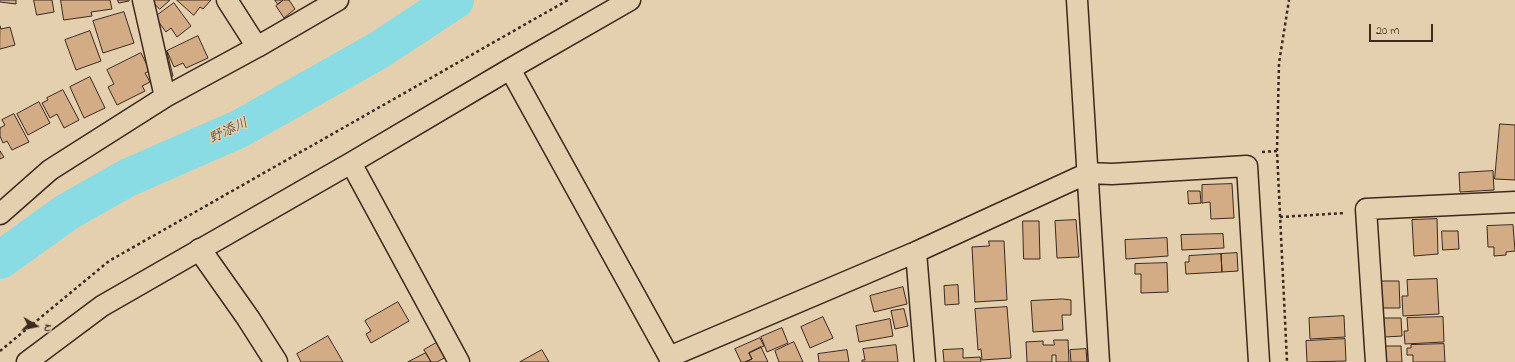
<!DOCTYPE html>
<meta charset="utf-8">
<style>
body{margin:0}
#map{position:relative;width:1515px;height:362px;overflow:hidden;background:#e4cfae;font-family:"Indie Flower",sans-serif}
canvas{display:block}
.north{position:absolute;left:16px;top:306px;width:40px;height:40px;-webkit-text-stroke:3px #e4cfae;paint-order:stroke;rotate:100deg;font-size:11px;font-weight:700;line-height:16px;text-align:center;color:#3b2a1e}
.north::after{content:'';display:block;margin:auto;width:14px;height:18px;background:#3b2a1e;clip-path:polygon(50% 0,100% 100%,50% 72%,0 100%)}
.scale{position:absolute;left:1369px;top:24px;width:64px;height:18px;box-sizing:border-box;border:2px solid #3b2a1e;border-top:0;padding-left:5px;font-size:12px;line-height:14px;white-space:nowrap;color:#3b2a1e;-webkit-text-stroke:3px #e4cfae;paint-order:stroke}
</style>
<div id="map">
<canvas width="1515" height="362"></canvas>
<div class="north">N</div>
<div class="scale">20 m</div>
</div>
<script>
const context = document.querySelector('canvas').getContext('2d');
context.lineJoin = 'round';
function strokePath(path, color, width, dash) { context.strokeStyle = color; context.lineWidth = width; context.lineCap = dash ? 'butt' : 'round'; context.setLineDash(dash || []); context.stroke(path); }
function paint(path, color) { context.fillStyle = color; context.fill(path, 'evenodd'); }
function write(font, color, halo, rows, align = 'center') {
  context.font = font + ' "Indie Flower","Klee One",sans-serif'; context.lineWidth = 3; context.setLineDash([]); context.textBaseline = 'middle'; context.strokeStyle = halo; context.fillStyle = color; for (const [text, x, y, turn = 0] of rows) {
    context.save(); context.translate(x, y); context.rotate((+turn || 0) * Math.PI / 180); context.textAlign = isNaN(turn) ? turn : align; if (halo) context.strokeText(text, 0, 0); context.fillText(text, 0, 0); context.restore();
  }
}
strokePath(new Path2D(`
 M0 260 67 212 127 178 239 129 379 50 455 0`), '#8adce4', 38);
const building = new Path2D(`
 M0 0H16V4L0 2Z
 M34 0H52L54 12 37 15Z
 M61 0H110L112 9 91 12 92 16 64 20Z
 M118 0H129V1L119 3Z
 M151 0H170L160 9Z
 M177 0H211L203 9 200 7 194 15Z
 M275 0H283L278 4Z
 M284 0H289L295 9 284 18 276 6Z
 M174 3 191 26 177 37 171 28 166 32 155 17Z
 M124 12 134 43 103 53 93 21Z
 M0 26 1 29 10 27 15 45 0 49Z
 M90 31 101 61 76 70 65 40Z
 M198 36 208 58 186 68 183 63 174 67 167 51Z
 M167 52 173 76 165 78 159 54Z
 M141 53 150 71 145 73 150 82 142 86 145 91 117 105 108 87 114 84 107 70Z
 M90 77 105 108 84 118 70 87Z
 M63 90 79 120 64 128 57 114 50 118 42 103 48 100 47 98Z
 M39 102 50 123 28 135 17 114Z
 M14 114 29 142 12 150 7 141 3 143 0 136V128L5 125 2 120Z
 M1500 124 1515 125V180L1495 179Z
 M0 151 4 157 0 159Z
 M1493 171 1494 190 1460 192 1459 173Z
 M1232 184 1234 218 1211 219 1210 202 1202 203V185Z
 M1188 191H1200L1201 203 1189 204Z
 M1437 219 1438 254 1414 256 1412 220Z
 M1076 220 1079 257 1057 258 1055 221Z
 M1023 221H1039L1040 259H1024Z
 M1513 225 1515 251 1506 252V255L1494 256V247H1488L1487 226Z
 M1442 231H1458L1459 249 1443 250Z
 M1223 234 1224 248 1182 250 1181 235Z
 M1167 238 1168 256 1126 259 1125 240Z
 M989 241H1004L1007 300 975 302 972 247 989 246Z
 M1237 253 1238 271 1222 272 1221 254Z
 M1221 254 1222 272 1186 274 1185 262H1189V256Z
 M1167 263 1168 292 1141 293V274H1135V264Z
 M1437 279 1439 314 1403 316 1402 296H1408L1407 280Z
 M1381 281H1399L1400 308H1382Z
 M958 285 959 304 945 305 944 286Z
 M903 287 907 304 874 312 870 296Z
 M1063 299 1071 300V315H1062L1063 330 1033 332 1031 301Z
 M398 302 409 321 371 343 366 334 371 331 365 321Z
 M1007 307 1011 358 982 360 981 349 978 350 975 309Z
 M904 309 908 326 895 329 891 311Z
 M1344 316 1345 337 1310 339 1309 318Z
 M823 317 833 338 810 348 801 327Z
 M1443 317 1444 342 1405 344 1404 331H1408L1407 318Z
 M1384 318H1401L1402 336 1385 337Z
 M890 319 893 336 859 342 856 326Z
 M782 328 788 343 767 352 761 337Z
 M328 336 343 362H301L297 354Z
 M760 338 764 346 749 353 752 359 745 362H741L735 349Z
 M1345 339 1346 361 1307 362 1306 341Z
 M1054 340H1068L1069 362H1056V355H1052V362H1027L1026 342 1043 341V345H1054Z
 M438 342 446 357 437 362H431L424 350Z
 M794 342 803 362H779L775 351Z
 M1444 344 1445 362H1413V355H1407V348H1411V345Z
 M896 345 898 362H862V360H865L863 349Z
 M1384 346H1401L1402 362H1385Z
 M761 347 768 362H745L752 359 749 353Z
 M963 349V358L980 357 981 362H944L943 350Z
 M1086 349 1087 362H1071L1070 350Z
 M542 350 549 362H520Z
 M847 350 849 362H819L818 354Z
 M426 353 431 362H408Z`);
paint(building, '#d3ab85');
strokePath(building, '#3b2a1e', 1);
const minor = new Path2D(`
 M143 0 165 97
 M227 0 257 47
 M1077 0 1099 362
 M510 69 672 362
 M351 163 459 362
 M0 214 50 170 165 97 257 47 338 0
 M916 252 925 362
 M669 357 916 252 1088 173 1112 174 1247 166 1259 362
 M27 362 102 306 351 163 510 69 630 0
 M1376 362 1366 209 1515 202`);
const tertiary = new Path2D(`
 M200 250 248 318 276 362`);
strokePath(minor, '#3b2a1e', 23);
strokePath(tertiary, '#3b2a1e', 25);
strokePath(new Path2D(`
 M1277 151 1279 63 1289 0
 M1262 152 1277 151 1287 362
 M1280 217 1345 213
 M0 351 109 261 568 0`), '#3b2a1e', 2.5, [3, 3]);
strokePath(minor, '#e4cfae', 20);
strokePath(tertiary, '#e4cfae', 22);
write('italic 14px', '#433c32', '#e4cfae', [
 ["野添川",229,132,-25]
]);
</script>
